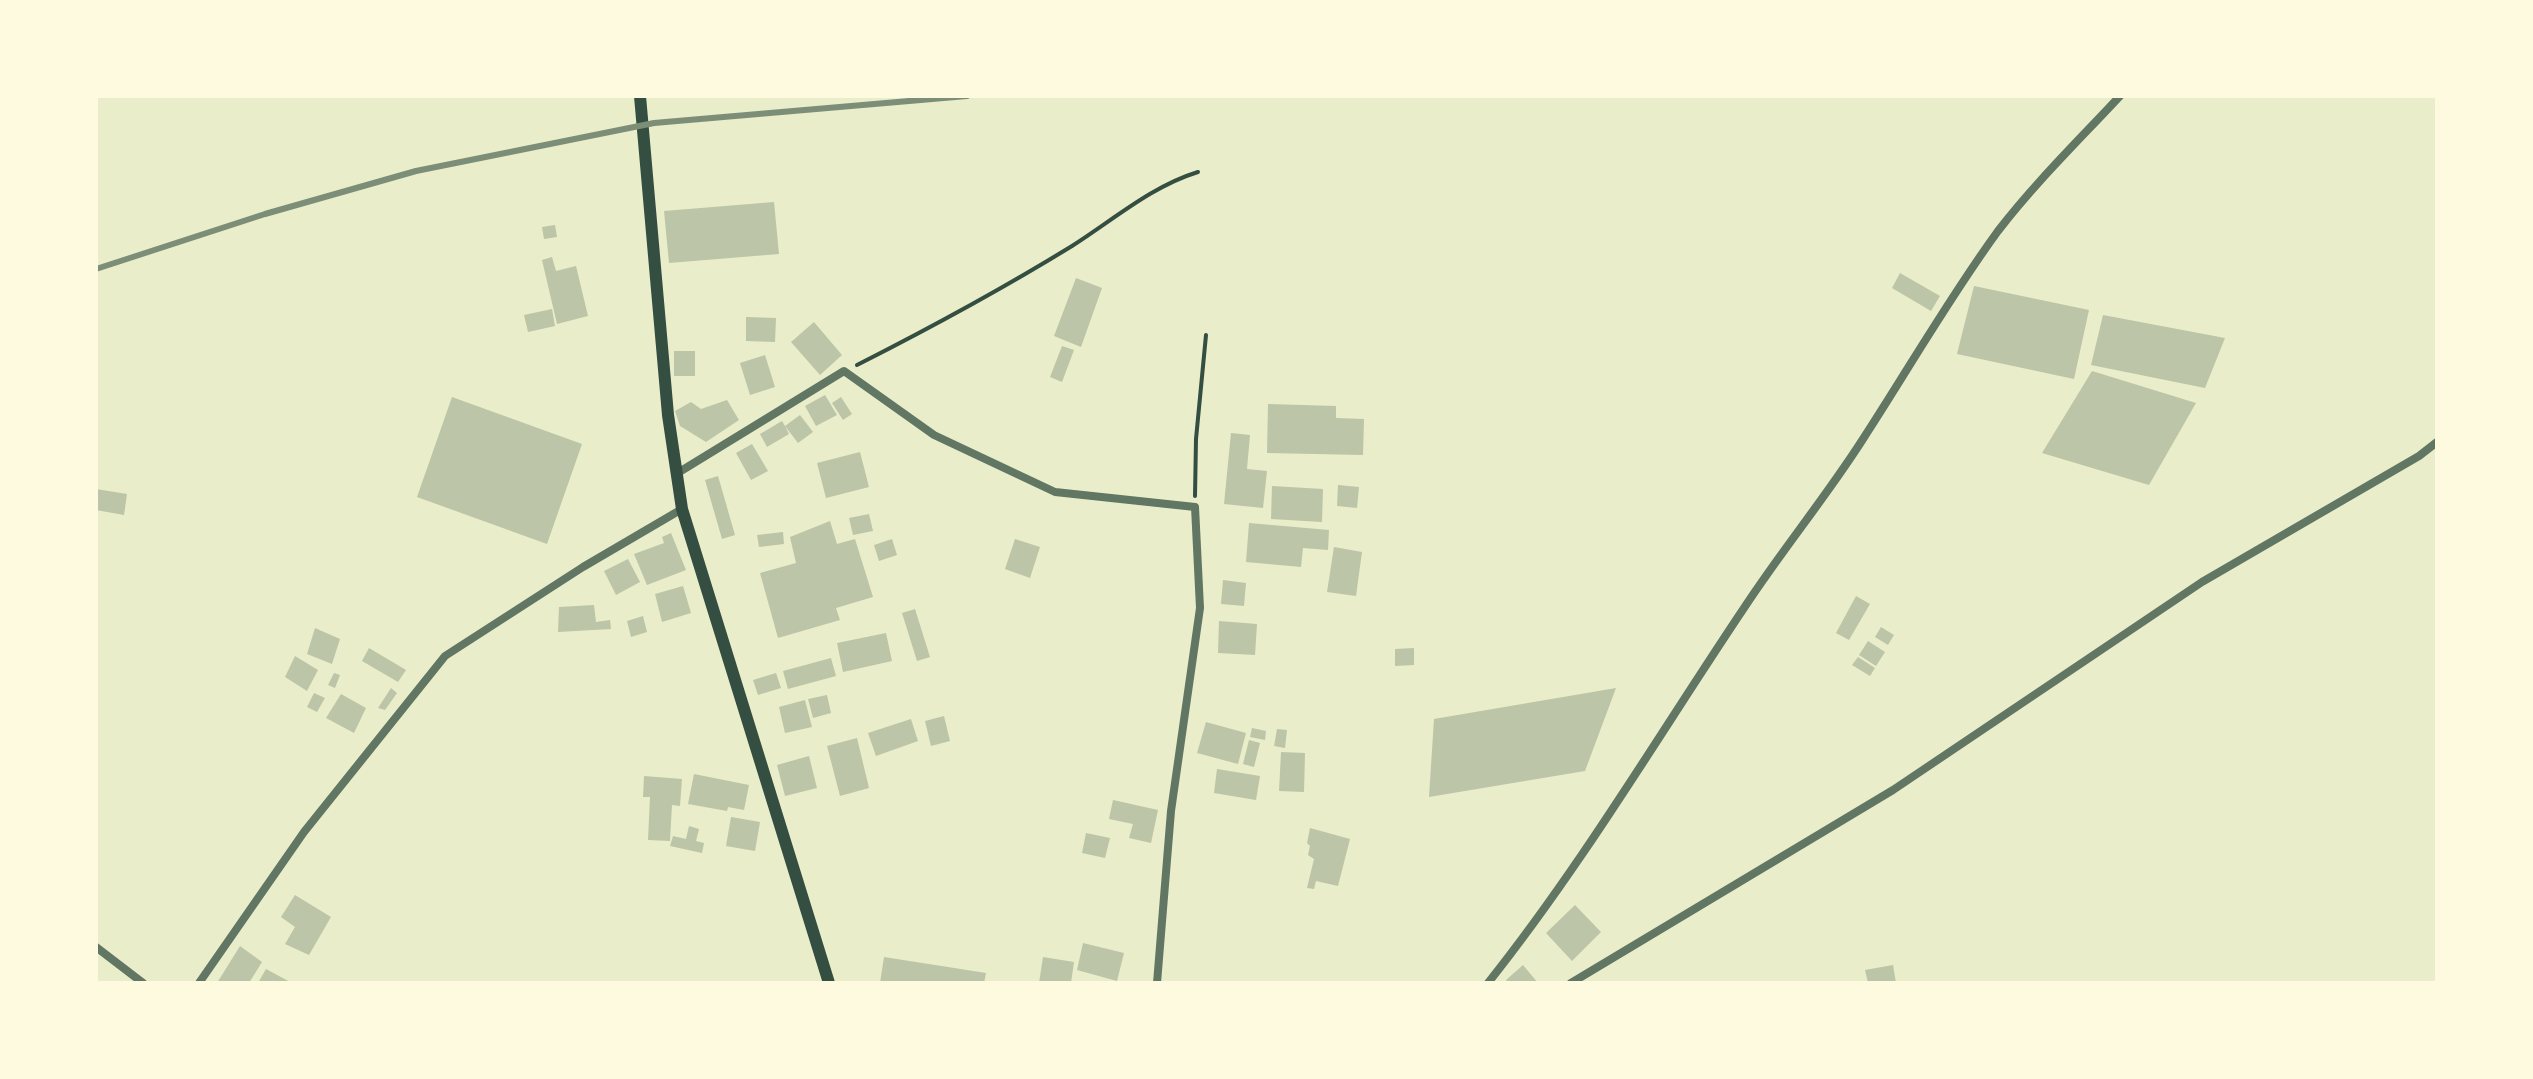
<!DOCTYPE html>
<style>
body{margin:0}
#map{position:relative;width:2533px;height:1079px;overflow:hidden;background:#e9edc9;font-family:"Titillium Web",sans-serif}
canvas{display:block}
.frame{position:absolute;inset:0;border:98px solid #fefae0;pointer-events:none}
</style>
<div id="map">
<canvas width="2533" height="1079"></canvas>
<div class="frame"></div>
</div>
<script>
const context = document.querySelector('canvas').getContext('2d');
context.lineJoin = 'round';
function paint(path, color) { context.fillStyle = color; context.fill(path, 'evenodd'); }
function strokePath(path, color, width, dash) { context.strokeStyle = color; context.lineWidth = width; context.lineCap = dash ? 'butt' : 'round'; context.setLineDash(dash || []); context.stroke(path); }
paint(new Path2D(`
 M774 202 779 254 669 263 664 211Z
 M555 225 557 237 544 239 542 227Z
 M552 257 556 271 576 266 588 316 557 324 542 260Z
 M1900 273 1940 296 1931 311 1892 288Z
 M1076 278 1102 288 1081 347 1054 336Z
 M1974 286 2089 310 2074 379 1957 354Z
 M552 309 555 326 528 332 524 315Z
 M2103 315 2225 338 2205 388 2091 365Z
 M746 317 776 318 775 342 746 341Z
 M814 322 842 355 820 375 791 342Z
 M1062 346 1074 350 1062 382 1050 377Z
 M674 351H695V376H674Z
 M765 355 775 387 750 395 740 363Z
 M2092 371 2196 403 2149 485 2042 453Z
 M825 395 837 415 816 426 805 406Z
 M452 397 582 444 547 544 417 497Z
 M841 397 852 414 843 420 832 403Z
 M727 400 739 420 706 442 680 426 675 411 691 402 701 409Z
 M1268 404 1336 406V418L1364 419 1363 455 1267 453Z
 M800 415 813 432 798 443 785 426 789 434 767 447 760 434 782 421 785 426Z
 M1231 433 1250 435 1247 469 1267 471 1263 508 1224 504Z
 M752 444 768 471 751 480 736 453Z
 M860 452 869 487 826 498 817 463Z
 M718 476 735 535 722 539 705 480Z
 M1338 485 1359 487 1357 508 1337 506Z
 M1272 486 1323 489 1322 522 1271 519Z
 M96 489 127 494 124 515 96 510Z
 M869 514 873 531 853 535 849 518Z
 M830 521 837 544 855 539 873 597 836 608 840 620 778 638 760 573 796 563 790 537Z
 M1249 523 1329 530 1328 550 1303 548 1301 567 1246 562Z
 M783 532 784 544 759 547 757 535Z
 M671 533 686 570 647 585 634 554 664 543 662 537Z
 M892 539 897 555 879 561 874 545Z
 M1015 539 1040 547 1030 578 1005 569Z
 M1334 547 1362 552 1356 596 1327 592Z
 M628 559 640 582 616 595 604 571Z
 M1223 580 1246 583 1244 606 1221 604Z
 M683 586 691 613 662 622 655 594Z
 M1856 596 1870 604 1849 640 1836 633Z
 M594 605 596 622 610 620 611 629 558 632 559 607Z
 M915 609 930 657 917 661 902 613Z
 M643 616 647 632 631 637 627 621Z
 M1219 621 1257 624 1255 655 1218 653Z
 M1881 627 1894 635 1888 645 1875 637Z
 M315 628 340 639 332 664 307 654Z
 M886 633 892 661 843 672 837 643Z
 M1868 641 1885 652 1876 666 1859 655Z
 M369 648 406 670 398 682 362 661Z
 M1414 648V665L1395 666V649Z
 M295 656 318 670 307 691 285 677Z
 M1858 657 1875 668 1870 676 1852 665Z
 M831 658 836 676 788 689 783 671Z
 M334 673 340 675 335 688 328 685Z
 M776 673 781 688 758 695 753 680Z
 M391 688 397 693 385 710 378 708Z
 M1616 688 1585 771 1429 797 1434 719Z
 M314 693 325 698 317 712 307 707Z
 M341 694 366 708 354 733 326 718Z
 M827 695 831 713 813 718 808 699Z
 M805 700 812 727 785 733 779 707Z
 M944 716 950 741 931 746 925 721Z
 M911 719 918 741 876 756 868 733Z
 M1206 722 1246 733 1238 764 1197 753Z
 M1252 728 1266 731 1265 740 1250 737Z
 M1277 729 1287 730 1285 748 1274 746Z
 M857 738 869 788 840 796 827 746Z
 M1249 740 1260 743 1254 767 1243 764Z
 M1281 752 1305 753 1304 792 1279 791Z
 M809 756 817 788 785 796 777 765Z
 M1217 769 1260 776 1256 800 1214 793Z
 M694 774 749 785 744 810 728 807 727 811 688 804Z
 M644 776 682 779 680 806 672 805 670 841 648 840 650 797H643Z
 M1113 800 1158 810 1151 843 1129 838 1133 824 1109 819Z
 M731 817 760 822 755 851 726 846Z
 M689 826 699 829 696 841 704 843 702 853 670 846 673 836 686 839Z
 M1310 828 1350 839 1338 886 1316 881 1314 889 1307 888 1314 859 1308 855 1310 846 1307 843Z
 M1086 833 1110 838 1105 858 1082 853Z
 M295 895 331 917 309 955 285 944 295 927 281 917Z
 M1575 905 1601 932 1572 961 1546 933Z
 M1083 943 1124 953 1117 981 1077 970Z
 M240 946 262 962 249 983H217Z
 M884 957 986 973 984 983H880Z
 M1043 957 1074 962 1071 983H1039Z
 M1523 965 1538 983H1508L1506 980Z
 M1893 965 1896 983H1868L1865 970Z
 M266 969 292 983H258Z`), '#bcc5a7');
strokePath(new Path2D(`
 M857 365C930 328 1002 289 1072 246 1113 220 1152 186 1198 172
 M1195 496 1196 439 1206 335`), '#344e41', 4);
strokePath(new Path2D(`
 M676 474 844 371 934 435 1055 492 1195 507 1200 608 1171 811 1157 983
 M96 947 143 983
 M199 983 304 832 445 656 583 567 682 509
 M1488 983C1582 865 1660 733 1744 608 1782 550 1826 497 1863 439 1908 370 1949 298 1998 231 2035 183 2079 140 2120 96
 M1571 983 1893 790 2202 582 2419 456 2437 442`), '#617663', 8);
strokePath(new Path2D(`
 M640 96 668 415 682 509 829 983`), '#344e41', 12);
strokePath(new Path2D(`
 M96 269 265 214 416 171 654 123 967 96`), '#7c8e77', 6);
</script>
